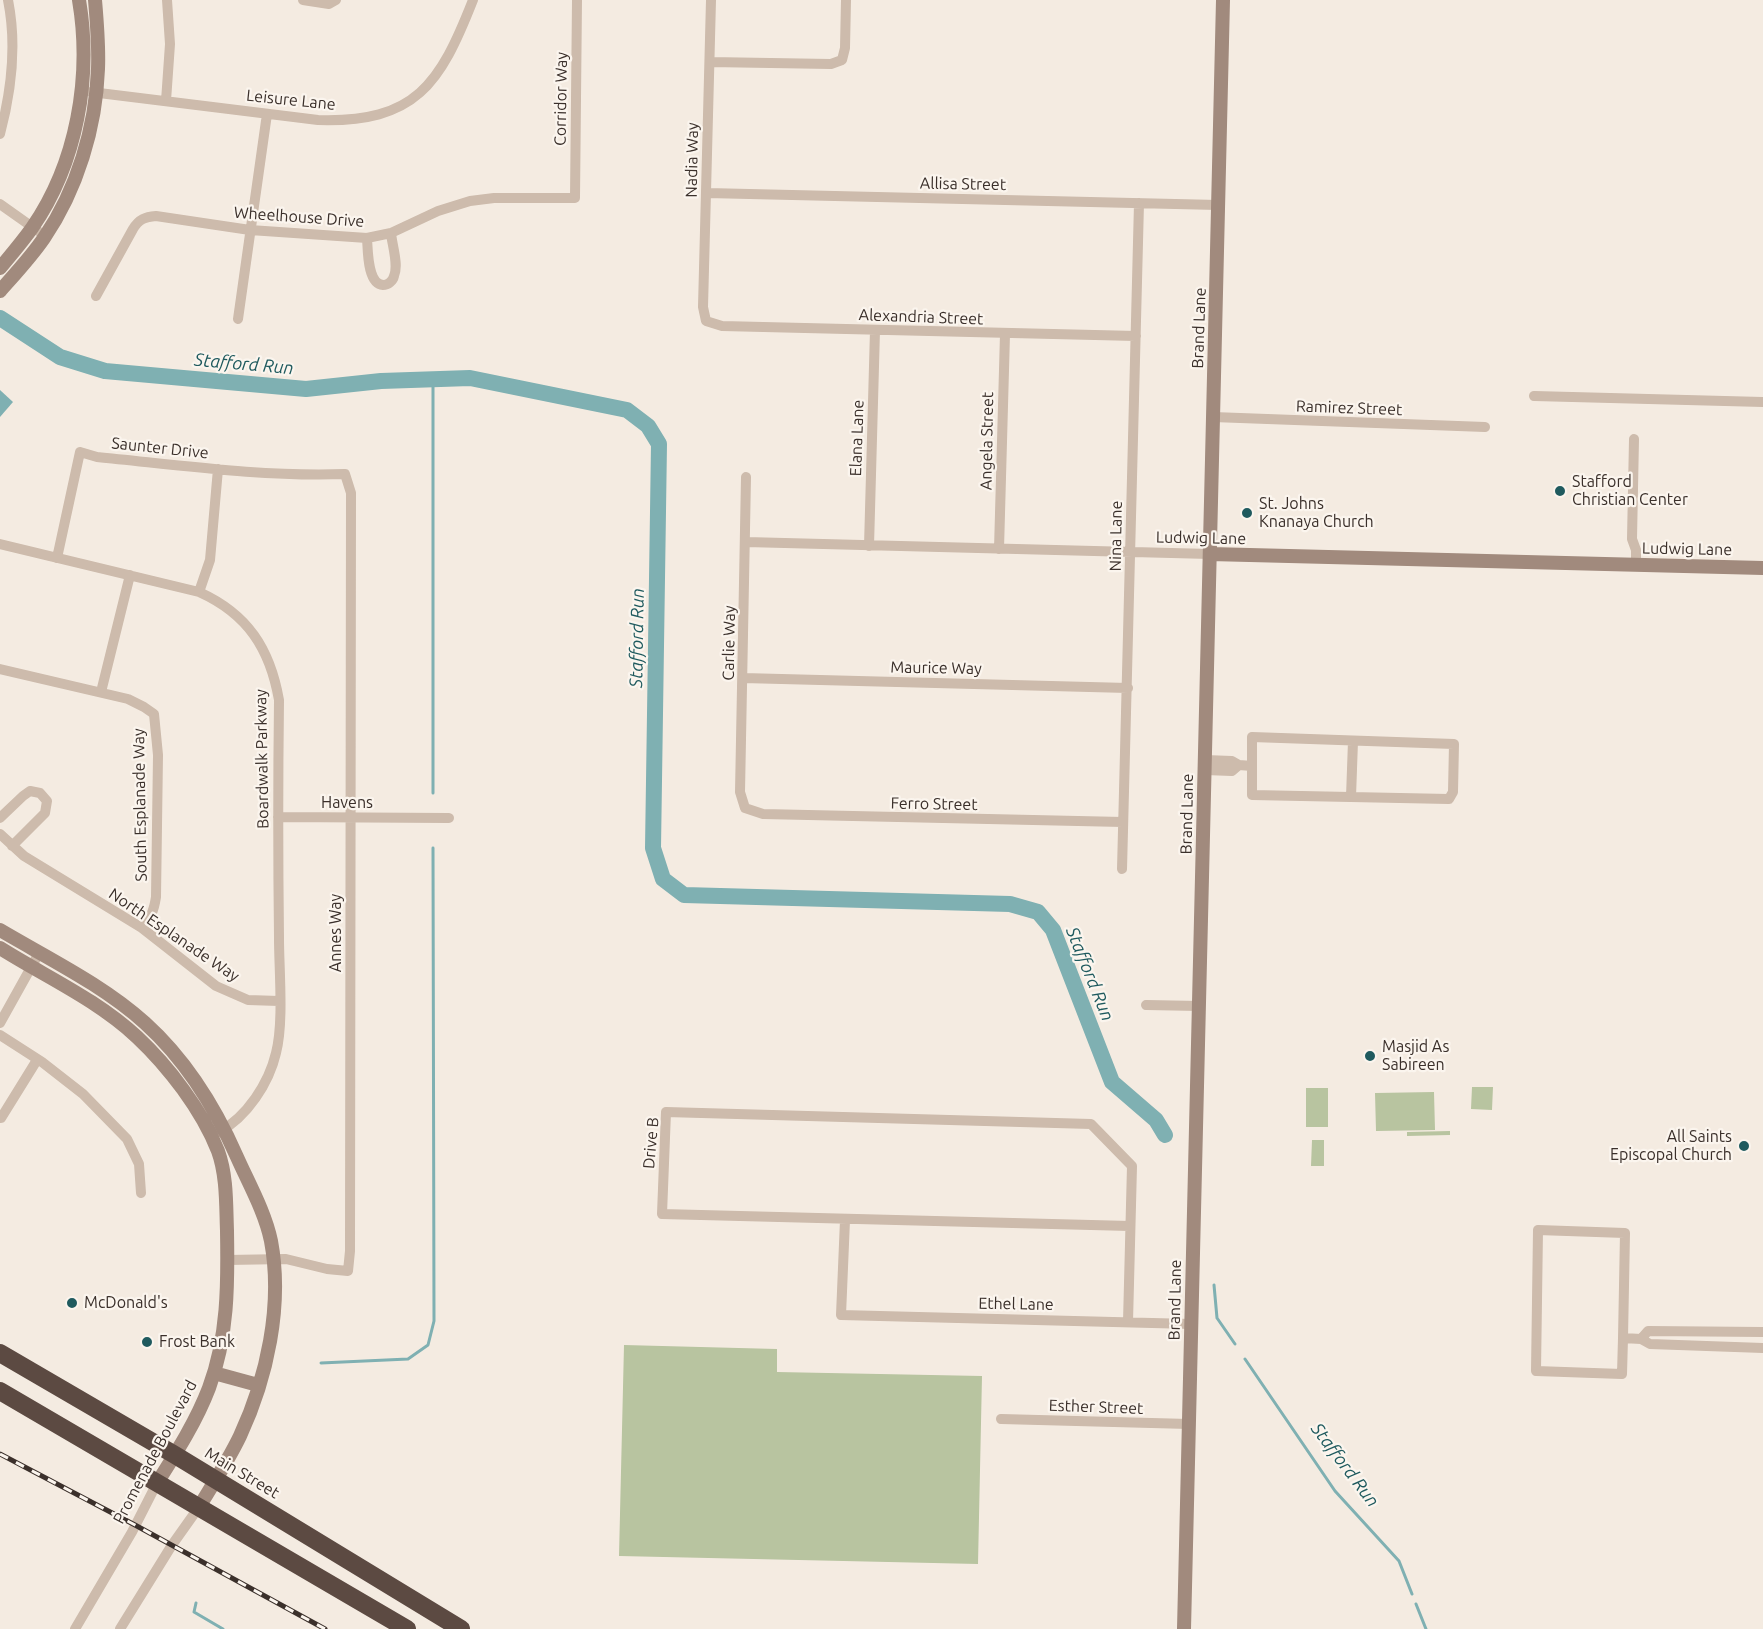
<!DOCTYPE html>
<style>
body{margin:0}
canvas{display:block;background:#f4ebe1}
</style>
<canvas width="1763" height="1629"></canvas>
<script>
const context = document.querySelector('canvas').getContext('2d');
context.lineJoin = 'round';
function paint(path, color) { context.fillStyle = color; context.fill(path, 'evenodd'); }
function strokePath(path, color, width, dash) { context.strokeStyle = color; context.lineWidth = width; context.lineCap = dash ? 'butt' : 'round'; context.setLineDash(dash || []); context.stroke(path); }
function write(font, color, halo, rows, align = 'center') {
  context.font = font + ' Ubuntu,sans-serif'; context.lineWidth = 4.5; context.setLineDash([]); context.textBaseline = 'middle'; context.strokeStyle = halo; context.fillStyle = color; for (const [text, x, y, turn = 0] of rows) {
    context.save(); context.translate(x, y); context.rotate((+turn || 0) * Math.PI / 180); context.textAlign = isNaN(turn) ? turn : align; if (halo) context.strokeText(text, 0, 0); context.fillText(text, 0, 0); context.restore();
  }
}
paint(new Path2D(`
 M1472 1087H1493L1492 1110 1471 1109Z
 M1306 1088H1328V1127H1306Z
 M1434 1092 1435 1130 1376 1131 1375 1093Z
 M1450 1131V1135L1407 1136V1132Z
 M1312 1140H1324V1166H1311Z
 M624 1345 777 1349V1372L982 1376 978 1564 619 1556Z`), '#b8c4a0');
paint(new Path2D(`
 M0 390 13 402 0 417Z`), '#7fb0b2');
strokePath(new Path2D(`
 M433 793V379
 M1214 1285 1217 1318 1235 1344
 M1245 1359 1335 1491 1399 1561 1412 1594
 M321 1363 408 1359 428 1345 434 1321 433 848
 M196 1603 194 1612 223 1629
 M1416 1604 1426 1629`), '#7fb0b2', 3);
strokePath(new Path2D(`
 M0 318 60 357 105 371 306 389 381 381 470 378 627 410 648 426 659 444 653 848 663 879 684 895 1010 904 1038 912 1053 930 1112 1082 1156 1120 1165 1135`), '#7fb0b2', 16);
strokePath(new Path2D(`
 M303 0 329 4 336 0
 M711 0 703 307 706 321 722 326 1136 336
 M710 62 831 64 842 60 845 48 846 0
 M91 92 318 120C416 123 440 84 473 0
 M166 101 170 44 167 0
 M0 134C12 89 17 45 8 0
 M707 193 1218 205
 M0 204 38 231
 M367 238C368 250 367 284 383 285 388 285 393 281 394 276 399 265 392 245 391 233
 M96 296 133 229C139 219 145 217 156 216L250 230 367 238 391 233 438 211 470 201 494 198H575L577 0
 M238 319 267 114
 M1534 396 1763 402
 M1213 417 1485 427
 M1634 439 1632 539 1636 550V564
 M746 477 740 792 745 808 763 814 1123 822
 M746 542 1210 554
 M0 544 199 592C248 614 270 649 279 700 278 779 278 859 279 938 279 971 284 1022 276 1053 269 1083 247 1117 219 1132
 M869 546 875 330
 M999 549 1005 334
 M57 558 80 452 97 457C179 465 262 477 345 474L351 493 350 1251 348 1271 327 1269 286 1259 227 1260
 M199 592 210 560 218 469
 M0 669 128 699 144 707 154 714 158 755 156 897C154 910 151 918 142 928
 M743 678 1128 688
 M101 692 130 575
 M1239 765 1252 766V795L1449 799 1453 792 1454 744 1252 737V766
 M1205 770 1232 771 1239 765 1232 761 1205 760
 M1351 797 1353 741
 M278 817 449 818
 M0 818 23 796 30 791 40 793 47 801 45 813 12 846
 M0 834 24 856 142 928 216 986 248 1000 279 1001
 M1122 869 1139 203
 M1146 1005 1199 1006
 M0 1023 39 953
 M0 1035 42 1062 83 1094 127 1139 139 1164 141 1193
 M1 1118 37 1060
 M845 1220 841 1315 1191 1324
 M1128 1322 1132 1166 1091 1124 666 1112 662 1214 1130 1226
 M1763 1332 1648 1331 1641 1339 1650 1344 1763 1348
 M1623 1338 1625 1233 1538 1230 1536 1371 1622 1374 1623 1338 1641 1339
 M1001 1419 1189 1424
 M75 1629 132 1532 157 1483
 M120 1629 172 1545 199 1507`), '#cdbbac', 10);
strokePath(new Path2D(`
 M0 268C11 255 22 242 32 228 77 163 92 77 79 0
 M0 291C15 274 31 257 44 238 77 190 96 127 98 69 99 46 97 23 95 0
 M1210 554 1763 568
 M0 930C49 959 103 985 145 1023 186 1060 215 1107 237 1157 249 1184 265 1212 271 1241 283 1305 267 1378 240 1436 228 1461 213 1484 199 1507
 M0 948C46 977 96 999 137 1037 168 1066 202 1110 218 1151 227 1176 226 1204 227 1231 228 1284 228 1337 209 1388 196 1422 176 1453 157 1483
 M214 1373 258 1385
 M1184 1629 1223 0`), '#a18a7d', 14);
strokePath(new Path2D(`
 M0 1353 175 1455 461 1629
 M0 1391 407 1629`), '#5c4a42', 18);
const rail = new Path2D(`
 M0 1454 135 1525 325 1629`);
strokePath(rail, '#3b302b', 5);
strokePath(rail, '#fbf5ee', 3, [9]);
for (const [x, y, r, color] of [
 [1560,491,6,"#1f5a5e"],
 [1247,513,6,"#1f5a5e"],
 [1370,1056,6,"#1f5a5e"],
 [1744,1146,6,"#1f5a5e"],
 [72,1303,6,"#1f5a5e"],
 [147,1342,6,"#1f5a5e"]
]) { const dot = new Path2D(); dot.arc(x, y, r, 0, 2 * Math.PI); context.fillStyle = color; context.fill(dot); strokePath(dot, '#fbf5ee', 2); }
write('16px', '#3b302b', '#fbf5ee', [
 ["Corridor Way",561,99,-89],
 ["Leisure Lane",291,100,6],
 ["Nadia Way",692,160,-89],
 ["Allisa Street",963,184,1],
 ["Wheelhouse Drive",299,217,4],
 ["Alexandria Street",921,317,2],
 ["Brand Lane",1199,328,-88],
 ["Ramirez Street",1349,408,2],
 ["Elana Lane",857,438,-88],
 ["Angela Street",987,441,-89],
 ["Saunter Drive",160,448,6],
 ["Nina Lane",1116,536,-89],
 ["Ludwig Lane",1201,538,1],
 ["Ludwig Lane",1687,549,1],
 ["Carlie Way",729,643,-89],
 ["Maurice Way",936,668,1],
 ["Boardwalk Parkway",262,759,-91],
 ["Havens",347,803],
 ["Ferro Street",934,804,1],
 ["South Esplanade Way",140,805,-91],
 ["Brand Lane",1187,814,-89],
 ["Annes Way",336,933,-90],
 ["North Esplanade Way",174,935,34],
 ["Drive B",651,1143,-85],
 ["Brand Lane",1175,1300,-89],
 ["Ethel Lane",1016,1304,1],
 ["Esther Street",1096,1407,2],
 ["Promenade Boulevard",155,1452,-62],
 ["Main Street",242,1473,31]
]);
write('16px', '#3b302b', '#fbf5ee', [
 ["Stafford",1572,482],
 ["Christian Center",1572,500],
 ["St. Johns",1259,504],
 ["Knanaya Church",1259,522],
 ["Masjid As",1382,1047],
 ["Sabireen",1382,1065],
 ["All Saints",1732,1137,"right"],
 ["Episcopal Church",1732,1155,"right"],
 ["McDonald's",84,1303],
 ["Frost Bank",159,1342]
], 'left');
write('italic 18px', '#1f5a5e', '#fbf5ee', [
 ["Stafford Run",244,364,5],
 ["Stafford Run",637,638,-89],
 ["Stafford Run",1090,974,68],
 ["Stafford Run",1345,1465,53]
]);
</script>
